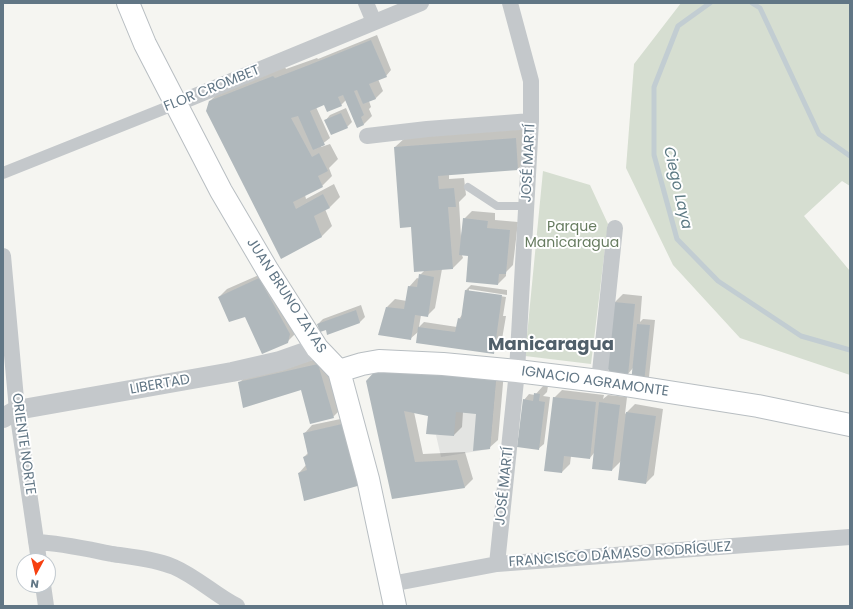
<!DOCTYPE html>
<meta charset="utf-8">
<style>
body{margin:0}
#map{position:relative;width:853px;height:609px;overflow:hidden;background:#f5f5f1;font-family:Poppins,sans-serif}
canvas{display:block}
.frame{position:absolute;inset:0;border:4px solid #617685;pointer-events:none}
.north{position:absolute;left:16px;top:553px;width:40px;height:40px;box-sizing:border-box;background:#fff;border:1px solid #c0c8ce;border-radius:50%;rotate:187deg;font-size:11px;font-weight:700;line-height:16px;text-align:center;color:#617685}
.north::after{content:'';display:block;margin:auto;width:14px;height:18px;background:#f64010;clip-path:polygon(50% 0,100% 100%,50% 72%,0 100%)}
</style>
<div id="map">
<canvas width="853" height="609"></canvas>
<div class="frame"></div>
<div class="north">N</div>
</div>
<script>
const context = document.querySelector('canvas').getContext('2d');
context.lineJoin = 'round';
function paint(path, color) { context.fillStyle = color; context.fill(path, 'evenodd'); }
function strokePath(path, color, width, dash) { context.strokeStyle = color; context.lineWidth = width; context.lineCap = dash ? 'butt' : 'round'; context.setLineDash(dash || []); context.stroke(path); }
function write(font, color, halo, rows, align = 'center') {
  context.font = font + ' Poppins,sans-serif'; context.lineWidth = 4; context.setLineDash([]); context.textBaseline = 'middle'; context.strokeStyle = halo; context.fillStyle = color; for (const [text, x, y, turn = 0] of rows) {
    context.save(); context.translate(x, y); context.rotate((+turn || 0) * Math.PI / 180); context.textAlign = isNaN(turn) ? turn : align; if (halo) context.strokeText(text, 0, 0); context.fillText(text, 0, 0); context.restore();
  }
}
paint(new Path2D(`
 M449 376 496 380 490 449 441 457 436 435H444Z`), '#e3e4e2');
paint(new Path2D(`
 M681 3H850V186L842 181 804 216 850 271V375L740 338 673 265 626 168 634 64Z
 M543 171 590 185 608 224 591 364 525 356Z`), '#d6ded1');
paint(new Path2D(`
 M377 35 391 70 386 76 378 79 383 91 375 99 369 101 371 107 369 109 372 116 364 124 357 127 346 100 341 105 325 104 316 107 330 138 321 145V147L330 144 338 159 329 168 332 176 322 186 305 195 306 199 334 184 340 197 330 207 325 209 332 226 322 236 282 257 210 101 221 90 285 67 286 69 317 58 318 59Z
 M346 108 352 122 347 127 325 121 330 115Z
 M526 128 528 159 518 169 449 174V179L464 178 466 195 459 202 461 237 464 219 472 211 495 213V220L518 222 513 265 506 272V276L498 284 469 255H462L463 258 452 269H442L435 308 427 316 421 315 419 327 424 322 457 327 459 319 462 315 466 290 471 285 507 290V295L469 289V291L506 297 503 316H506L501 345 493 353 418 332 410 339 387 307 395 299 407 301 409 287 417 278 420 279V275L425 270 412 226 395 147 406 137Z
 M268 271 295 334 287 342 245 316 219 297 227 289Z
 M623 294 642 296 640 322 643 319 655 320 649 377 644 382 633 368 627 375 615 302Z
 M361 305 365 317 360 322 326 329 318 324 323 319Z
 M326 357 341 409 333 417 301 389 239 383 247 375Z
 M386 362 504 372 498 440 489 448 478 413 463 412 462 427 454 435 429 415 414 412 423 454 465 452 473 479 465 487 393 498Z
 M543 386H548L547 392 543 396 550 397 544 444 538 449 524 400 529 394 535 395Z
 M562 390 604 395 603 399 608 395 627 397 625 414 635 404 663 409 654 475 646 483 621 461 612 470 594 453 590 458 571 456 570 464 562 472 554 398Z
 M350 417 368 476 299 473 306 465 304 457 308 453 304 434 312 425Z`), '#0003');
strokePath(new Path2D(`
 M710 3 678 26 654 87V155L677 239 718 281 801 336 850 350
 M752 3 760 8 819 134 850 156`), '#c2cdd2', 5);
paint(new Path2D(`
 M371 40 387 77 369 84 376 99 363 104 357 90 354 91 364 115 361 117 364 125 357 128 343 95 338 97 342 106 327 112 324 105 310 111 325 145 313 150 298 116 291 118 312 157 319 153 328 171 318 176 323 187 293 202 296 209 323 194 330 208 314 216 322 237 281 259 206 111 209 101 273 76 275 78 309 65Z
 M341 113 348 128 331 135 324 120Z
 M516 138 518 170 438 176 439 189 454 188 456 207H448L453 269 414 272 411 227 400 228 394 147Z
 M463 218 488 221 487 228 510 230 506 274H499L498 285 466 282 468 256 459 255Z
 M419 274 434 277 428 317 415 315 411 340 378 335 386 307 404 309 408 286 417 287Z
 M259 278 290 334 288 343 262 354 245 317 229 322 218 297Z
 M465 290 502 295 494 354 416 343 418 327 455 332 458 318 461 319Z
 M614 302 635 304 628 376 610 373 607 367Z
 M356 310 360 323 327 335 326 330 320 332 317 324Z
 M637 324 650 325 644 383 631 382Z
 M318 364 334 418 310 424 301 390 243 408 238 382Z
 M377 369 496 380 490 449 473 451 476 414 456 412 454 436 426 434 428 416 404 411 415 462 457 460 465 488 392 499 366 381Z
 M534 393 540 394 539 401 545 402 539 450 517 447 523 399 533 401Z
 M553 397 596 402 590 459 564 456 562 473 544 471Z
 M599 402 620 405 612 471 592 469Z
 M626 412 656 416 646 484 618 480Z
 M342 424 361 485 304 501 298 473 307 470 303 457 308 455 303 433Z`), '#b0b8bc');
const secondary = new Path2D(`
 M128 3 145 44 221 191 268 271 317 348 339 371 368 479 395 606
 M339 371 362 364 379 361 443 364 517 371 599 381 758 406 850 425`);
strokePath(secondary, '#b8bec2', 24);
strokePath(new Path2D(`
 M468 187 497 206H526`), '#c4c8cb', 8);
strokePath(new Path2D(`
 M3 173 176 104`), '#c4c8cb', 12);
strokePath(new Path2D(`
 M366 3 374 22
 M176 104 421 3
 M367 136 427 129 531 121
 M3 256 17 410 39 561
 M599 381 615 228
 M36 542C61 543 87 549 112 554 132 557 155 559 174 567 197 577 215 595 237 606
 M497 564 517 371 531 121V81L510 3
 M391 584 497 564 850 537
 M43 585 46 606`), '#c4c8cb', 16);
strokePath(new Path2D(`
 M3 418 17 410 232 372 280 361 317 348`), '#c4c8cb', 20);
strokePath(secondary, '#fff', 22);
write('14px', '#617685', '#fff', [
 ["FLOR CROMBET",212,89,-22],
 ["JOSÉ MARTÍ",529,163,-87],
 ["JUAN BRUNO ZAYAS",286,296,57],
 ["IGNACIO AGRAMONTE",595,382,8],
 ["LIBERTAD",160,385,-10],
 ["ORIENTE NORTE",23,444,82],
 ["JOSÉ MARTÍ",505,486,-84],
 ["FRANCISCO DÁMASO RODRÍGUEZ",620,555,-4]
]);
write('14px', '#677c60', '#fff', [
 ["Parque",572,227],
 ["Manicaragua",572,243]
]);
write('italic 15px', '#5c7983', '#fff', [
 ["Ciego Laya",677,188,77]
]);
write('bold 18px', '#505f6a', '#fff', [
 ["Manicaragua",551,345]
]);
</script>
